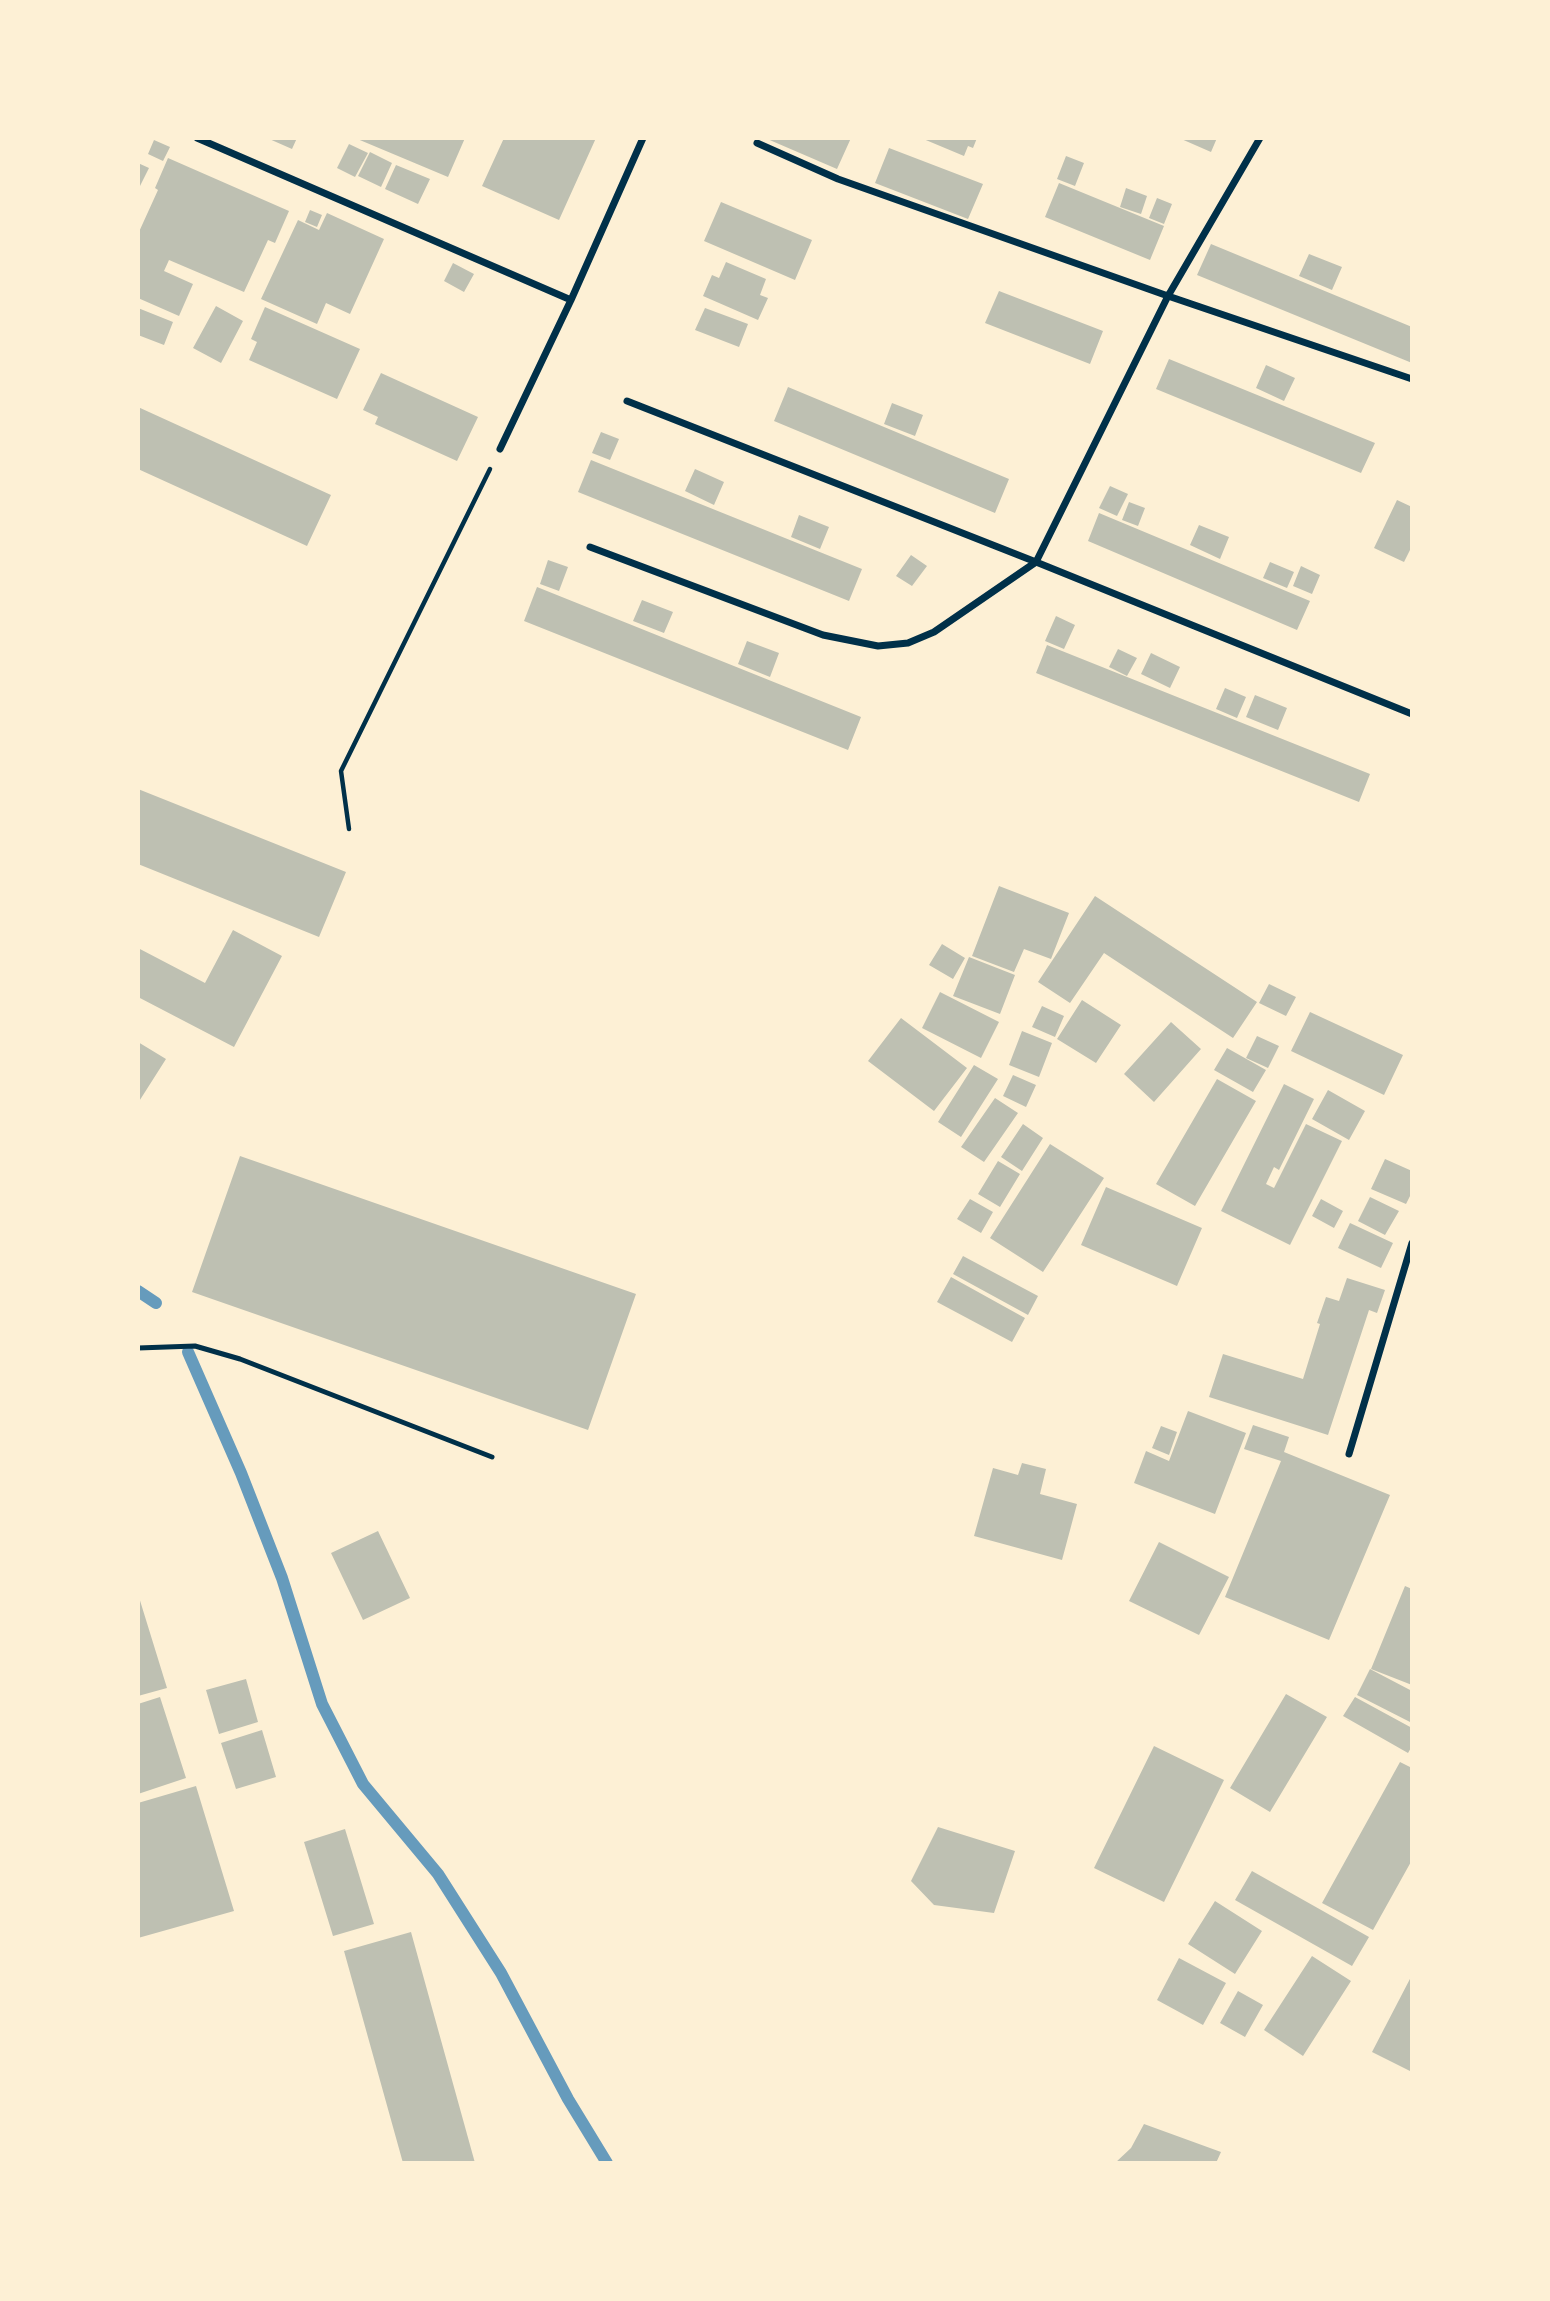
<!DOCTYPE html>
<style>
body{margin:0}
#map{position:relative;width:1550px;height:2301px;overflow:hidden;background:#fdf0d5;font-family:Spectral,serif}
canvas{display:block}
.frame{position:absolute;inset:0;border:140px solid #fdf0d5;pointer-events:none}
</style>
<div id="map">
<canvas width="1550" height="2301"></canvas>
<div class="frame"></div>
</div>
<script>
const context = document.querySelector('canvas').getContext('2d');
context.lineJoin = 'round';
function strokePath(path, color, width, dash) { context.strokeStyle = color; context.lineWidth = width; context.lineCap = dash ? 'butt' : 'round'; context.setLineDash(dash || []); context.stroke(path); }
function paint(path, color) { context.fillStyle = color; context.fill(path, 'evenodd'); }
strokePath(new Path2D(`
 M138 1291 156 1303
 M188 1352 241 1473 282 1578 322 1704 363 1784 438 1874 501 1973 568 2099 607 2163`), '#669bbc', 12);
paint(new Path2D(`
 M267 138H297L292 149Z
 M355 138H465L448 177Z
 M504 138H596L559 220 482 186Z
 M765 138H851L837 169Z
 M921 138H977L973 148 968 146 964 156Z
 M1179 138H1217L1211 152Z
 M154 140 170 147 163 161 148 154Z
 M349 144 368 153 355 177 337 168Z
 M889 148 983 184 968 219 875 183Z
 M370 152 392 163 381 187 358 176Z
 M1066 156 1084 163 1075 186 1057 179Z
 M168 158 289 211 275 243 268 240 244 292 169 260 164 271 193 284 179 316 138 298V234L158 190 155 188Z
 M138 163 149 168 138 190Z
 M396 165 430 179 418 204 385 189Z
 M1059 183 1164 226 1150 260 1045 217Z
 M1126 188 1147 196 1141 214 1120 207Z
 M1157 198 1172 204 1164 224 1149 218Z
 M721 202 812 240 795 280 704 241Z
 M310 210 322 215 317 227 305 222Z
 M327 213 384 239 350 314 326 303 317 324 261 299 298 220 319 230Z
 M1211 244 1412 327V363L1197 275Z
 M1309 254 1342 267 1332 290 1299 276Z
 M726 262 766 279 760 295 768 298 758 320 703 296 712 275 719 278Z
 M453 263 474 274 464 292 444 281Z
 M999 291 1103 331 1090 364 985 323Z
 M216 306 243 321 221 363 193 348Z
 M265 307 360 349 337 399 249 360 257 342 251 339Z
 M138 308 173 322 164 345 138 335Z
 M705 308 748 324 739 347 695 330Z
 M1169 359 1375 443 1361 473 1156 389Z
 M1266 365 1295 378 1284 401 1256 388Z
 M381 373 478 417 457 461 375 424 378 417 363 410Z
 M788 387 1009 479 995 513 774 421Z
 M892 403 923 415 915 436 884 424Z
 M138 407 331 495 307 546 138 469Z
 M601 432 619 439 610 460 592 453Z
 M591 460 862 569 849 601 578 492Z
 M695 469 724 482 714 505 685 491Z
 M1110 486 1128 494 1117 516 1099 508Z
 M1397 500 1412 507V546L1404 562 1374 548Z
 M1129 502 1145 508 1138 526 1122 520Z
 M1099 513 1310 601 1297 630 1088 541Z
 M799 515 829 527 820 549 791 537Z
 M1199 525 1229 537 1220 559 1190 545Z
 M911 555 927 566 912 586 896 576Z
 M548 560 568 567 559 591 540 584Z
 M1270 562 1294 572 1287 588 1263 578Z
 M1301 566 1320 575 1312 594 1293 586Z
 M537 587 861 717 848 750 524 621Z
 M642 600 673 612 664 633 633 621Z
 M1056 616 1075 625 1064 649 1045 641Z
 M747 641 779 653 770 677 738 664Z
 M1047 645 1370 774 1359 802 1036 673Z
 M1118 649 1137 658 1127 676 1109 667Z
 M1151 653 1180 667 1170 688 1141 674Z
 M1225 688 1246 697 1237 718 1216 709Z
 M1255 695 1287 708 1278 730 1246 717Z
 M138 789 346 872 319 937 138 864Z
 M999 886 1069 913 1051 959 1024 949 1014 972 972 956Z
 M1095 896 1257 1002 1233 1038 1104 953 1070 1003 1038 982Z
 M233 930 282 956 234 1047 138 997V948L205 983Z
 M942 944 965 958 953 979 929 965Z
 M969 957 1015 975 1000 1014 953 996Z
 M1269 984 1296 997 1286 1016 1259 1003Z
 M940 992 999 1022 981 1058 922 1028Z
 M1082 1000 1121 1025 1096 1063 1057 1039Z
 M1042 1006 1064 1016 1055 1037 1032 1027Z
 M1310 1012 1403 1055 1384 1095 1291 1051Z
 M901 1018 967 1068 934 1111 868 1061Z
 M1171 1022 1201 1049 1154 1102 1124 1074Z
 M1022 1031 1052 1043 1039 1077 1009 1065Z
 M1257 1036 1279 1046 1268 1068 1246 1058Z
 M138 1042 166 1059 138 1103Z
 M1227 1048 1266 1070 1253 1092 1214 1070Z
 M974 1065 998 1079 961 1137 938 1122Z
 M1013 1075 1036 1085 1026 1107 1003 1096Z
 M1217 1079 1256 1101 1195 1206 1156 1184Z
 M1284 1084 1314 1099 1279 1170 1274 1167 1266 1184 1274 1188 1306 1124 1342 1141 1290 1245 1221 1211Z
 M1328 1090 1365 1111 1349 1140 1312 1119Z
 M995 1098 1018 1113 984 1162 961 1147Z
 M1023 1124 1043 1138 1022 1171 1001 1157Z
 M1050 1144 1104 1178 1043 1272 990 1238Z
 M240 1156 636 1294 588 1430 192 1292Z
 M1385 1159 1412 1171V1192L1406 1204 1371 1189Z
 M998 1161 1020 1174 1000 1207 978 1194Z
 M1106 1187 1202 1228 1177 1286 1081 1245Z
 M1370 1197 1399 1211 1385 1235 1358 1221Z
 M970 1199 993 1212 981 1233 957 1219Z
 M1321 1199 1343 1211 1334 1228 1312 1216Z
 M1350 1223 1393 1243 1381 1268 1338 1248Z
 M963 1256 1038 1296 1028 1315 953 1274Z
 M951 1277 1025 1318 1012 1342 937 1302Z
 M1347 1278 1385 1290 1377 1313 1369 1310 1328 1435 1209 1397 1223 1354 1303 1379 1320 1324 1317 1323 1326 1297 1339 1301Z
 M1188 1411 1246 1433 1215 1514 1134 1483 1146 1451 1169 1461Z
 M1253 1425 1289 1437 1284 1452 1390 1495 1329 1640 1225 1597 1281 1461 1244 1449Z
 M1161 1426 1177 1432 1169 1455 1152 1448Z
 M1022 1463 1046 1469 1040 1494 1077 1504 1062 1560 974 1536 993 1468 1018 1475Z
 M378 1531 410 1598 363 1620 331 1553Z
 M1159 1542 1229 1577 1199 1635 1129 1601Z
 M1405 1586 1412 1589V1685L1371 1669Z
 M138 1594 167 1688 138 1696Z
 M1370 1669 1412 1691V1723L1357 1695Z
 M246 1679 258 1722 219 1734 206 1690Z
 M1286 1694 1327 1717 1270 1812 1230 1788Z
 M160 1697 186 1778 138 1794V1704Z
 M1355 1697 1412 1728V1746L1408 1753 1343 1716Z
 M262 1730 276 1777 236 1789 221 1743Z
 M1154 1746 1224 1780 1164 1902 1094 1868Z
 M1400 1762 1412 1768V1860L1373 1930 1322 1903Z
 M196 1786 234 1911 138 1938V1803Z
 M938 1827 1015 1851 994 1913 934 1905 911 1881Z
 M345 1829 374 1924 333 1936 304 1842Z
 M1252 1871 1369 1937 1352 1966 1235 1900Z
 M1215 1901 1262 1931 1235 1974 1188 1944Z
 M411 1932 475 2163H403L344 1951Z
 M1312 1956 1351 1981 1303 2056 1264 2030Z
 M1179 1958 1226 1983 1203 2025 1157 2000Z
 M1412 1975V2072L1372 2052Z
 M1238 1991 1263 2005 1245 2037 1220 2023Z
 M1144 2124 1221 2152 1216 2163H1115L1131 2148Z`), '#bec0b2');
strokePath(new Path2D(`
 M349 829 341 771 490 469`), '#003049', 4.5);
strokePath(new Path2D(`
 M138 1348 195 1346 240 1359 492 1457`), '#003049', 5);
strokePath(new Path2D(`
 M197 138 571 300
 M757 143 838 179 1168 296 1412 379
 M627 401 1036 562 1412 714
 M500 449 571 300 643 138
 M590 547 823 635 878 646 908 643 934 632 1036 562 1168 296 1260 138
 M1349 1454 1412 1243`), '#003049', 7);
</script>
